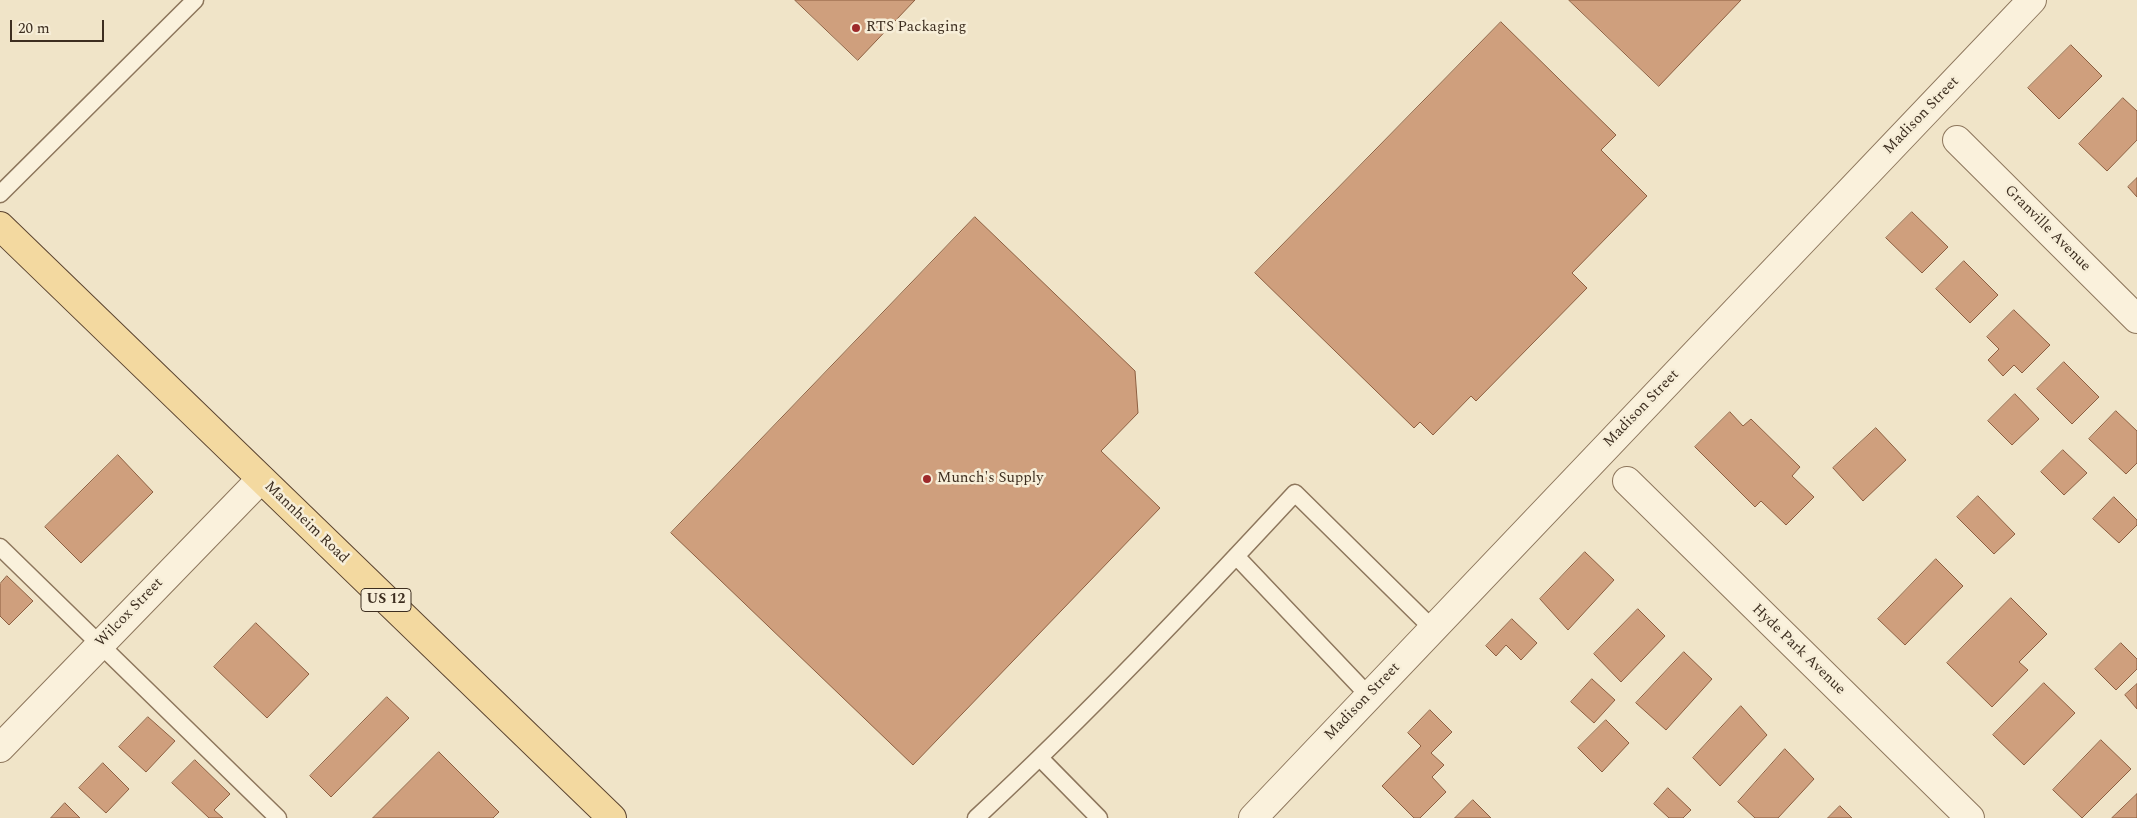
<!DOCTYPE html>
<style>
body{margin:0}
#map{position:relative;width:2137px;height:818px;overflow:hidden;background:#f0e4c8;font-family:Spectral,serif}
canvas{display:block}
.scale{position:absolute;left:10px;top:20px;width:94px;height:22px;box-sizing:border-box;border:2px solid #3d2e20;border-top:0;padding-left:6px;font-size:15px;line-height:18px;white-space:nowrap;color:#3d2e20;-webkit-text-stroke:4px #f7eed8;paint-order:stroke}
</style>
<div id="map">
<canvas width="2137" height="818"></canvas>
<div class="scale">20 m</div>
</div>
<script>
const context = document.querySelector('canvas').getContext('2d');
context.lineJoin = 'round';
function paint(path, color) { context.fillStyle = color; context.fill(path, 'evenodd'); }
function strokePath(path, color, width, dash) { context.strokeStyle = color; context.lineWidth = width; context.lineCap = dash ? 'butt' : 'round'; context.setLineDash(dash || []); context.stroke(path); }
function write(font, color, halo, rows, align = 'center') {
  context.font = font + ' Spectral,serif'; context.lineWidth = 5; context.setLineDash([]); context.textBaseline = 'middle'; context.strokeStyle = halo; context.fillStyle = color; for (const [text, x, y, turn = 0] of rows) {
    context.save(); context.translate(x, y); context.rotate((+turn || 0) * Math.PI / 180); context.textAlign = isNaN(turn) ? turn : align; if (halo) context.strokeText(text, 0, 0); context.fillText(text, 0, 0); context.restore();
  }
}
const building = new Path2D(`
 M795 0H915L858 60Z
 M1569 0H1741L1659 86Z
 M1501 22 1616 135 1601 150 1647 196 1572 273 1587 288 1476 401 1471 396 1433 435 1420 422 1414 428 1255 273Z
 M2071 45 2102 76 2059 119 2028 88Z
 M2123 98 2137 111V140L2107 171 2079 144Z
 M2137 178V197L2128 187Z
 M1912 212 1948 247 1922 273 1886 238Z
 M975 217 1135 371 1138 413 1101 451 1160 508 913 765 671 533Z
 M1964 261 1998 295 1970 323 1936 289Z
 M2014 310 2050 345 2022 373 2014 365 2003 376 1988 360 1999 349 1987 337Z
 M2064 362 2099 397 2072 424 2037 389Z
 M2015 394 2039 419 2012 445 1988 421Z
 M2116 411 2137 431V463L2126 474 2089 439Z
 M1730 412 1743 426 1751 419 1800 467 1792 476 1814 497 1786 525 1761 501 1755 507 1695 447Z
 M1876 428 1906 460 1863 501 1833 468Z
 M2063 450 2087 473 2064 495 2041 472Z
 M118 455 153 492 81 563 45 527Z
 M1978 496 2015 534 1994 554 1957 517Z
 M2114 497 2137 520V525L2119 543 2093 519Z
 M1585 552 1614 580 1568 630 1540 599Z
 M1936 559 1963 586 1905 645 1878 619Z
 M7 576 33 601 9 625 0 616V584Z
 M2011 598 2047 634 2019 662 2028 670 1992 707 1947 663Z
 M1638 609 1665 636 1621 682 1594 654Z
 M1512 619 1537 643 1521 660 1506 645 1496 656 1486 646Z
 M256 623 309 674 267 718 214 667Z
 M2121 643 2137 659V669L2116 690 2095 669Z
 M1684 652 1712 679 1666 730 1636 703Z
 M1592 679 1615 700 1594 723 1571 702Z
 M2044 683 2075 713 2024 765 1993 735Z
 M2137 684V709L2125 695Z
 M387 697 409 718 331 797 310 776Z
 M1741 706 1767 735 1720 786 1693 758Z
 M1430 710 1452 732 1431 753 1444 765 1432 777 1446 792 1420 818H1414L1382 786 1421 746 1408 733Z
 M148 717 175 741 146 772 119 747Z
 M1606 720 1629 743 1602 772 1578 748Z
 M2101 740 2131 769 2082 818 2053 790Z
 M1785 749 1814 779 1778 818H1755L1738 802Z
 M439 752 499 812 493 818H373Z
 M195 760 230 794 214 810 223 818H209L172 783Z
 M103 763 129 789 106 813 79 788Z
 M1668 788 1691 810 1683 818H1669L1654 804Z
 M2137 794V818H2112Z
 M1473 800 1491 818H1455Z
 M65 803 80 818H51Z
 M1840 806 1852 818H1828Z`);
paint(building, '#cf9f7d');
strokePath(building, '#8d5f41', 1);
const service = new Path2D(`
 M0 194 195 0
 M0 547 278 818
 M1236 556 1369 696
 M1040 758 1099 818
 M976 818C1087 715 1192 604 1295 493L1433 629`);
const minor = new Path2D(`
 M1957 140 2137 319
 M1627 481 1970 818
 M0 748 261 479`);
const tertiary = new Path2D(`
 M1253 818 2032 0`);
const primary = new Path2D(`
 M0 226 612 818`);
strokePath(service, '#8d765c', 19);
strokePath(minor, '#8d765c', 30);
strokePath(tertiary, '#8d765c', 30);
strokePath(primary, '#5b4430', 30);
strokePath(service, '#faf1dc', 16);
strokePath(minor, '#faf1dc', 28);
strokePath(tertiary, '#faf1dc', 28);
strokePath(primary, '#f3d9a0', 28);
for (const [x, y, r, color] of [
 [856,28,5,"#9e2a2b"],
 [927,479,5,"#9e2a2b"]
]) { const dot = new Path2D(); dot.arc(x, y, r, 0, 2 * Math.PI); context.fillStyle = color; context.fill(dot); strokePath(dot, '#f7eed8', 2); }
for (const [x, y, w] of [
 [386,600,50]
]) { const box = new Path2D(); box.roundRect(x - w / 2, y - 11.5, w, 23, 4); context.fillStyle = '#f7eed8'; context.fill(box); strokePath(box, '#3d2e20', 1); }
write('bold 14px', '#3d2e20', null, [
 ["US 12",386,600]
]);
write('15px', '#3d2e20', '#f7eed8', [
 ["RTS Packaging",866,28],
 ["Munch's Supply",937,479]
], 'left');
write('15px', '#3d2e20', '#f7eed8', [
 ["Madison Street",1922,116,-46],
 ["Granville Avenue",2047,229,45],
 ["Madison Street",1642,409,-46],
 ["Mannheim Road",306,523,44],
 ["Wilcox Street",130,613,-46],
 ["Hyde Park Avenue",1798,650,44],
 ["Madison Street",1363,702,-46]
]);
</script>
